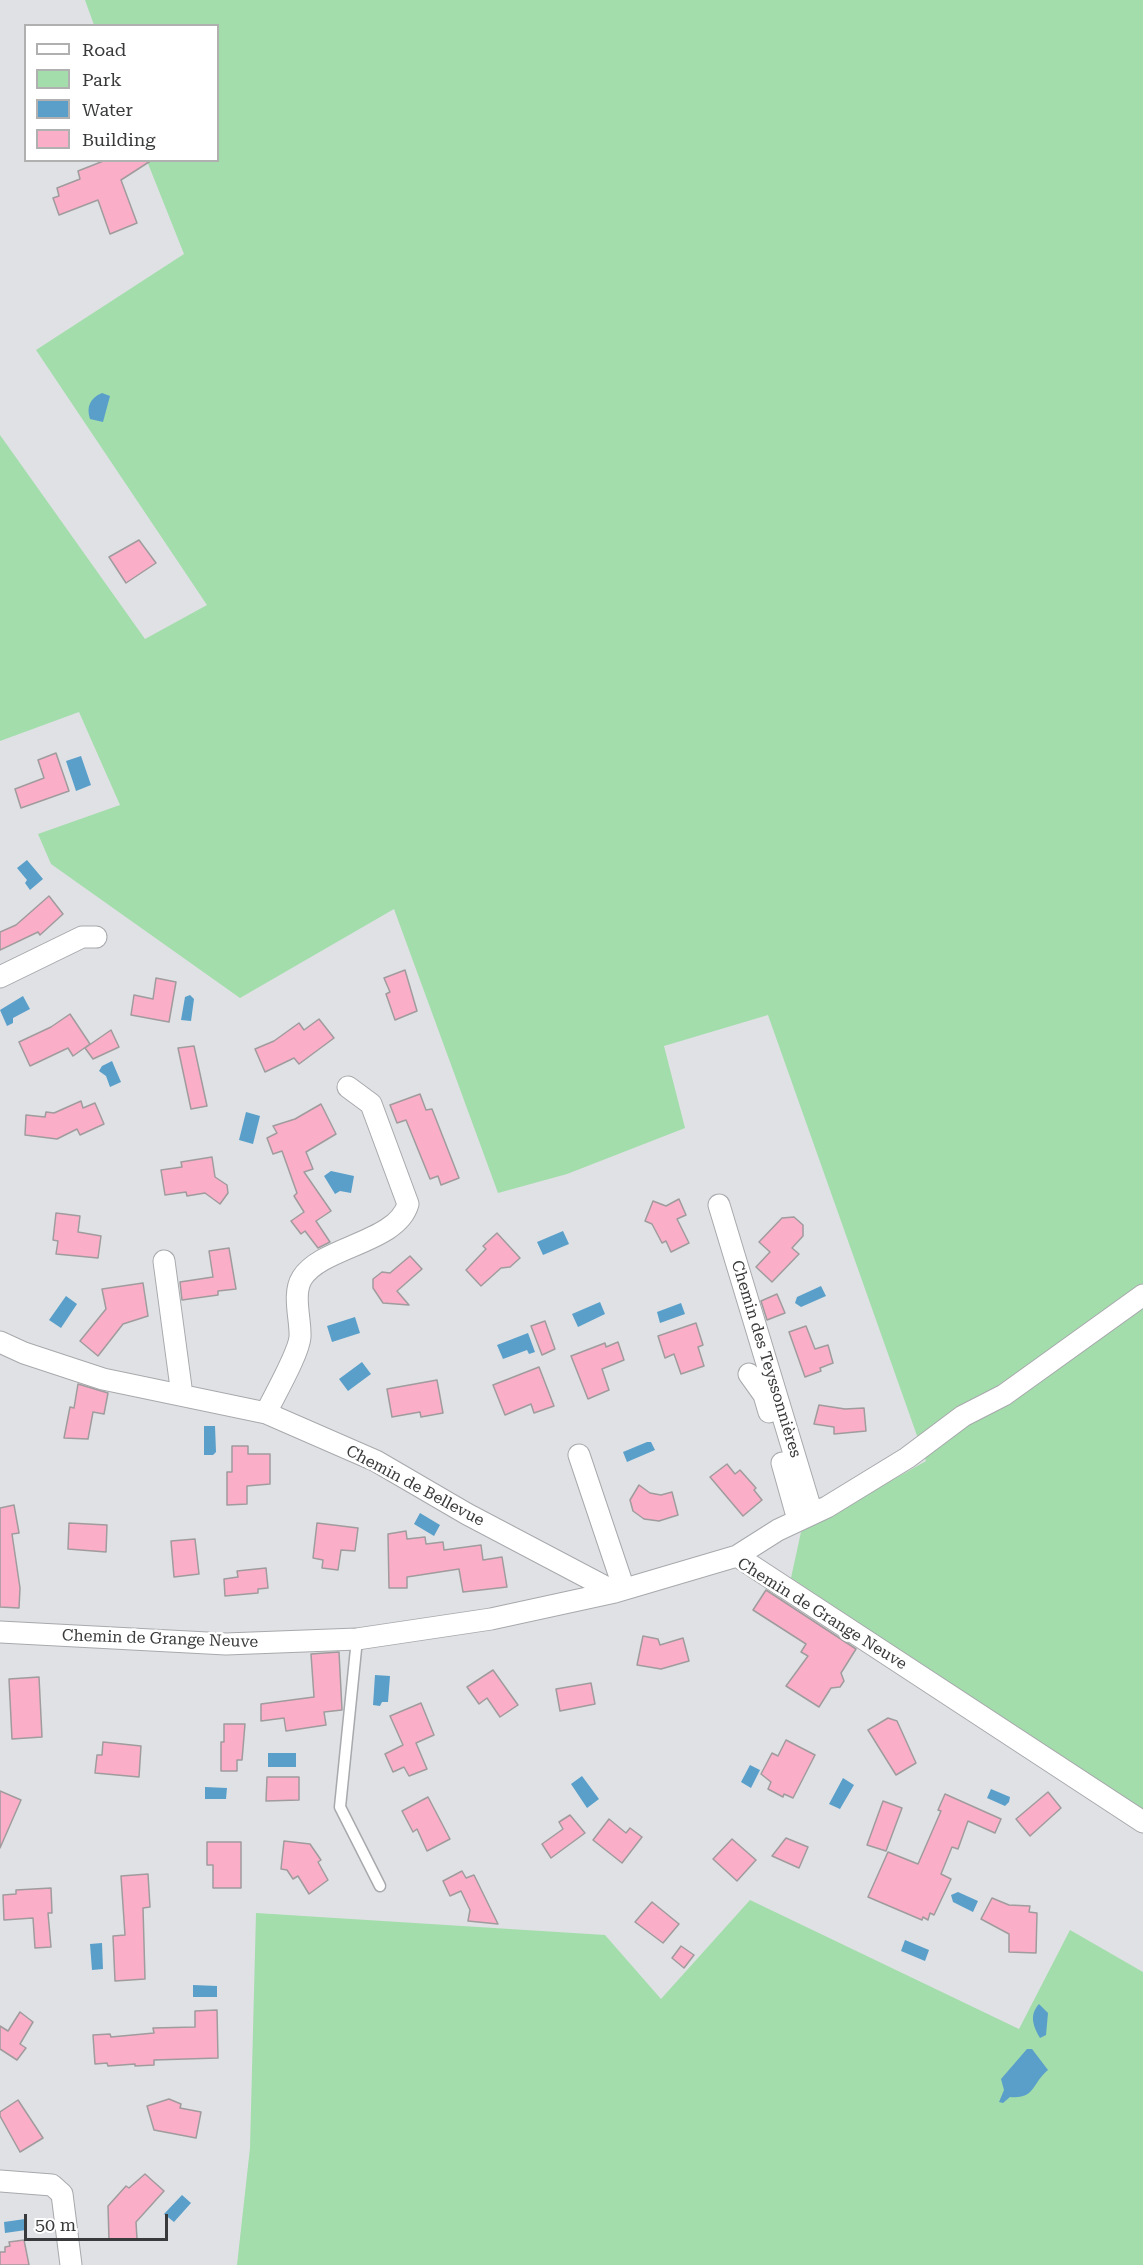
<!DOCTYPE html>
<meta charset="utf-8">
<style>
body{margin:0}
#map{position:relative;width:1143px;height:2265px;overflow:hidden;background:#dfe1e4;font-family:"Roboto Serif",serif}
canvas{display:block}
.legend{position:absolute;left:24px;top:24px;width:195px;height:138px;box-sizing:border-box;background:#fff;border:2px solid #b0b0b1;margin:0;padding:8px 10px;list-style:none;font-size:18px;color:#393a3b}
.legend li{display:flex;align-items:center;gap:12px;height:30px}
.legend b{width:30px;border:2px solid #b0b0b1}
.scale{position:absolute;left:24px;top:2214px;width:144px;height:27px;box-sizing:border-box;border:3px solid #393a3b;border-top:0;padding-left:8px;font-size:18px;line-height:21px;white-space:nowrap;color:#393a3b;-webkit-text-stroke:4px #fff;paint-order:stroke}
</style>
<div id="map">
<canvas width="1143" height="2265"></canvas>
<ul class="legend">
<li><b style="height:8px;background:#fff"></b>Road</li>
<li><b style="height:16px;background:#a3ddab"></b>Park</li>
<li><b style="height:16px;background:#599fca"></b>Water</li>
<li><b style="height:16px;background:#fbaec8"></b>Building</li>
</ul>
<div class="scale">50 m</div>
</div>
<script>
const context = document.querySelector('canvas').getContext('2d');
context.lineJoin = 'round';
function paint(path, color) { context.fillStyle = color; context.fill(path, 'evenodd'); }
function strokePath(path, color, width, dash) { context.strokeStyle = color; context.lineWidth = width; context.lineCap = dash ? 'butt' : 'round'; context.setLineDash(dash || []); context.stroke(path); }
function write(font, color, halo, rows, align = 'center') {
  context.font = font + ' "Roboto Serif",serif'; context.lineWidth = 5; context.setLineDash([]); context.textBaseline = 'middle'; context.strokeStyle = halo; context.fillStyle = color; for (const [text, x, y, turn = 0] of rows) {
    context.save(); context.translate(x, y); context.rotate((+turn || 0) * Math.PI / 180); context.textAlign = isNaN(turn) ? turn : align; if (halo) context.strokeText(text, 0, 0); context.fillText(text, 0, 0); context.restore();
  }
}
paint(new Path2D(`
 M85 0H1143V1812L791 1578 801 1532 926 1461 768 1015 664 1046 685 1128 567 1174 498 1193 394 909 240 998 51 864 38 834 120 805 79 712 0 741V435L145 639 207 605 36 350 184 254 147 161 218 160V26L94 25Z
 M750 1900 1019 2029 1070 1930 1143 1972V2265H237L250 2148 256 1913 605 1935 661 1999Z`), '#a3ddab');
paint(new Path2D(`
 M102 393 110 396 103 422 90 419C86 407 90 398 102 393Z
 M81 756 91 785 76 791 66 761Z
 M27 860 43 879 30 890 25 883 27 880 17 868Z
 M190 995 194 999 191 1021 181 1020 185 997Z
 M23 996 30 1009 13 1018V1023L7 1026 0 1010Z
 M112 1061 121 1082 110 1087 106 1076 99 1071 102 1066Z
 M246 1112 260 1116 253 1144 239 1140Z
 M331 1171 354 1176 351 1193 340 1191 335 1194 324 1176Z
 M563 1231 569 1244 543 1255 537 1242Z
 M821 1286 826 1296 801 1307 795 1303 797 1297Z
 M66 1296 77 1304 61 1328 49 1320Z
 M600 1302 605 1314 578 1327 572 1314Z
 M681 1303 685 1314 660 1323 657 1312Z
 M355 1317 360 1333 332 1342 327 1326Z
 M528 1333 535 1352 529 1354 527 1350 503 1359 497 1345Z
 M362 1362 371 1374 348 1391 339 1379Z
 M204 1426H215L216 1452 213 1455H204Z
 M647 1442H651L655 1450 627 1462 623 1452Z
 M420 1513 440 1525 434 1536 414 1524Z
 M375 1675 390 1676 388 1702H382L380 1706 373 1705Z
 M268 1753H296V1767H268Z
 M750 1765 760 1770 751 1788 741 1782Z
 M582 1776 599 1799 587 1808 571 1784Z
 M843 1778 854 1785 840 1809 829 1804Z
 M205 1787 227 1788 226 1799H205Z
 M991 1789 1010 1797 1009 1802 1005 1806 987 1798Z
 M958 1892 978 1901 973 1912 953 1902 951 1895Z
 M905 1940 929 1950 925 1961 901 1951Z
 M102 1943 103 1969 92 1970 90 1944Z
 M193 1985 217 1986V1997H193Z
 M1039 2004 1048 2013 1046 2035 1040 2038C1033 2026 1029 2015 1039 2004Z
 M1027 2049H1032L1048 2070C1031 2084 1036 2099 1010 2097L1003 2103 999 2102 1004 2090 1001 2079Z
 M182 2195 191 2203 174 2222 164 2214Z
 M25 2219 26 2230 5 2233 4 2222Z`), '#599fca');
const building = new Path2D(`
 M106 160H152L121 180 137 223 110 234 98 200 59 215 53 198 59 196 57 188 80 179 78 171Z
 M139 540 156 563 126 583 109 557Z
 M56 753 69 791 21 808 15 789 44 778 38 760Z
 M49 896 63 914 40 935 38 932 0 950V932L16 925Z
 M405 970 417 1011 395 1020 386 994 390 992 384 978Z
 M156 978 176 982 169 1022 131 1015 134 995 153 999Z
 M70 1014 90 1044 73 1056 68 1048 30 1066 19 1042 51 1027Z
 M319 1019 334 1038 299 1064 294 1058 265 1072 255 1049 274 1041 299 1023 304 1030Z
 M111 1030 119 1047 93 1059 85 1048Z
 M194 1046 207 1106 191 1109 178 1048Z
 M420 1094 426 1110 432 1109 459 1178 441 1185 438 1176 430 1179 406 1120 397 1123 390 1105Z
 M81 1101 83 1108 95 1103 104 1124 80 1135 77 1129 57 1139 25 1135 26 1115 45 1117 46 1112 54 1113Z
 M321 1104 336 1134 306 1152 313 1169 304 1172 331 1211 316 1221 330 1242 318 1248 305 1231 301 1234 291 1221 304 1212 294 1196 297 1193 282 1151 273 1154 267 1138 277 1133 273 1126 295 1119Z
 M212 1157 215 1177 227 1185 228 1193 220 1204 205 1193 187 1196 186 1192 165 1195 161 1170 182 1167 181 1162Z
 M679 1199 686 1215 677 1219 689 1243 671 1252 666 1241 662 1243 652 1224 645 1221 653 1201 666 1206Z
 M56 1213 80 1216 78 1232 101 1236 98 1258 56 1254 58 1241 53 1240Z
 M794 1217 803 1225V1236L792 1248 799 1254 772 1282 756 1267 770 1252 759 1242 782 1218Z
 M497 1233 520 1258 510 1267 501 1268 481 1286 466 1270 486 1249 483 1246Z
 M229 1248 236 1289 218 1291V1295L182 1300 180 1282 213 1277 209 1251Z
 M410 1256 422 1269 397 1291 409 1305 383 1303 373 1288V1279L382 1272 390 1273Z
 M143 1283 148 1316 123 1324 98 1356 80 1341 106 1309 102 1289Z
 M777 1294 785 1313 767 1320 761 1301Z
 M545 1321 555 1349 542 1355 531 1326Z
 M696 1323 703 1345 698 1347 704 1366 681 1374 674 1354 665 1358 658 1336Z
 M806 1326 815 1349 828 1345 833 1363 820 1368 821 1371 805 1377 789 1332Z
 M618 1342 624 1360 602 1369 609 1390 588 1399 571 1356 605 1343 606 1347Z
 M539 1367 554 1406 534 1413 531 1404 505 1415 493 1385Z
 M437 1380 443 1413 421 1417 420 1412 392 1417 387 1389Z
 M78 1384 108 1393 104 1414 93 1412 88 1439 64 1438 70 1407 74 1408Z
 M819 1405 845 1409 864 1408 866 1431 834 1434V1427L814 1424Z
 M232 1446H248V1454H270V1484L247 1486V1504L227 1505V1472H232Z
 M727 1464 735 1474 740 1470 756 1488 754 1490 762 1500 743 1516 710 1477Z
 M639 1485 650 1493 661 1495 672 1492 678 1515 659 1521 644 1519 633 1511 630 1500Z
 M14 1505 19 1533 12 1534 20 1588 19 1608 0 1607V1508Z
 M69 1523 107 1525 106 1552 68 1549Z
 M317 1523 358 1528 355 1551 341 1550 338 1570 322 1568 323 1560 313 1558Z
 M406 1531 407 1539 425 1537 426 1544 443 1542 444 1550 481 1545 483 1560 502 1557 507 1587 463 1592 459 1569 407 1577V1588H389L388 1534Z
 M195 1539 199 1574 174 1577 171 1541Z
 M266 1568 268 1588 258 1589V1593L225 1596 224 1579 238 1577 237 1571Z
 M766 1590 856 1649 841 1673 844 1681 840 1687 831 1688 819 1707 786 1686 808 1656 801 1652 806 1644 753 1610Z
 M643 1636 658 1639 660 1645 683 1638 689 1661 661 1669 637 1665Z
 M339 1652 342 1710 324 1712 326 1725 286 1731 284 1718 261 1721V1704L314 1697 311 1654Z
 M493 1670 518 1705 500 1717 487 1698 479 1704 467 1687Z
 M39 1677 42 1737 12 1739 9 1679Z
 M591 1683 595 1704 560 1711 556 1689Z
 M421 1703 434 1735 416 1743 427 1769 409 1776 404 1767 393 1772 385 1754 403 1745 390 1716Z
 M888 1718 897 1721 916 1763 896 1775 868 1730Z
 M224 1724H245L242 1760H237V1771H221V1742H224Z
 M786 1740 815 1755 793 1798 784 1794 783 1797 768 1789 771 1782 761 1774 772 1753 778 1756Z
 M103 1742 141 1746 139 1777 95 1773 97 1755H102Z
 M267 1777H299V1800L266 1801Z
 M0 1791 21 1800 0 1848Z
 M1048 1792 1061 1808 1030 1836 1016 1819Z
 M945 1794 1001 1819 995 1833 968 1821 958 1849 952 1847 941 1874 951 1879 934 1915 930 1913 928 1920 923 1917 922 1920 868 1897 888 1852 918 1864 941 1811 938 1810Z
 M428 1797 450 1839 427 1851 417 1829 413 1832 402 1811Z
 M883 1801 902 1808 886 1851 867 1845Z
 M570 1815 585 1833 551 1858 542 1844 563 1829 559 1822Z
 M609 1819 626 1833 630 1828 642 1837 622 1863 593 1840Z
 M786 1838 808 1847 799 1868 772 1856Z
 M732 1839 756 1860 737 1881 713 1859Z
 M284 1841 310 1844 321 1860 318 1862 328 1880 309 1894 298 1876 293 1879 287 1870 281 1869Z
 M207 1842H241V1888H213V1865H207Z
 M462 1871 466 1878 474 1875 498 1924 468 1921 470 1910 461 1891 450 1896 443 1881Z
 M148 1874 150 1907 143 1908 145 1979 115 1981 113 1936 125 1935 121 1876Z
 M51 1888 52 1913H48L51 1947 35 1948 33 1918 4 1920 3 1895 16 1894V1890Z
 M992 1898 1009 1905 1030 1906 1029 1912 1037 1913 1036 1953 1009 1952V1934L981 1919Z
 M652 1902 679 1924 663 1943 635 1922Z
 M681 1946 694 1955 684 1968 672 1958Z
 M217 2010 218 2058 154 2060V2065L135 2066V2064L108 2066 107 2063 95 2064 93 2035 110 2034 111 2037 154 2033 153 2028 195 2027V2011Z
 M20 2012 33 2022 20 2044 26 2048 17 2060 0 2049V2026L8 2031Z
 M169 2099 181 2104 180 2108 201 2112 196 2138 154 2130 147 2106Z
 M18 2100 43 2138 20 2152 0 2116V2112Z
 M145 2174 164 2191 136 2222 137 2239 109 2240 108 2206 126 2186 129 2188Z
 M24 2240 29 2265H0V2252H5V2247L10 2246 9 2242Z`);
paint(building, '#fbaec8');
strokePath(building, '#a09b9d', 1.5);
const lane = new Path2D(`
 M357 1639 340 1807 380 1886`);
const street = new Path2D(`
 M0 977 82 937H96
 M719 1205 812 1513
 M164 1261 182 1395
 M0 1342 24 1353 103 1379 266 1413 376 1461 467 1514 615 1592
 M749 1374 764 1395 769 1412
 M266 1413C274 1396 299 1353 300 1337 301 1320 292 1294 302 1278 322 1246 397 1243 408 1204L371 1104 348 1087
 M579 1455 624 1589
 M782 1463 798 1520
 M737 1556 778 1530 827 1507 907 1458 963 1416 1004 1395 1143 1295
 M0 1632 226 1644 357 1639 491 1619 615 1592 737 1556 1143 1822
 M0 2181 52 2185 62 2194 71 2265`);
strokePath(lane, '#a7a9ac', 13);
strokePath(street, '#a7a9ac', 23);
strokePath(lane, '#fff', 10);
strokePath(street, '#fff', 21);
write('16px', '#393a3b', '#fff', [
 ["Chemin des Teyssonnières",766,1359,73],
 ["Chemin de Bellevue",415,1486,28],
 ["Chemin de Grange Neuve",822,1614,32],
 ["Chemin de Grange Neuve",160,1639,2]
]);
</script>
